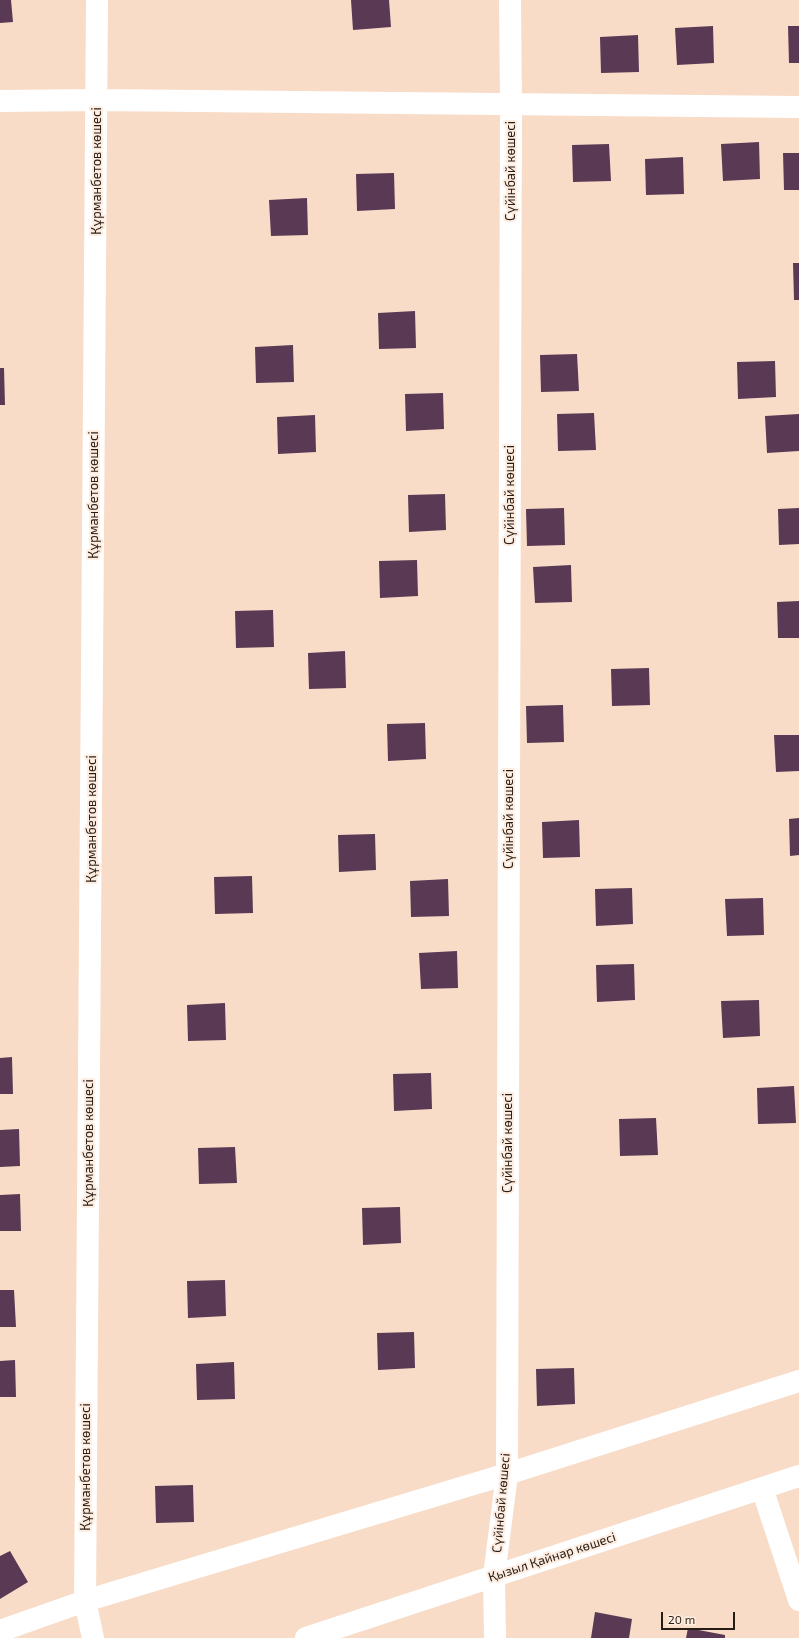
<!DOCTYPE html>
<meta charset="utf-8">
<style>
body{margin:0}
#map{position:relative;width:799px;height:1638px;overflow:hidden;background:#f8dcc7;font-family:"Exo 2",sans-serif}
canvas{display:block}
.scale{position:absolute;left:661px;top:1612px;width:74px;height:18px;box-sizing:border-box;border:2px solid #261c14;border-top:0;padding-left:5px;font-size:12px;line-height:14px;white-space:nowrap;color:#261c14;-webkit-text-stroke:3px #fdecdf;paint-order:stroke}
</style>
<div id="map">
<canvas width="799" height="1638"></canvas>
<div class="scale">20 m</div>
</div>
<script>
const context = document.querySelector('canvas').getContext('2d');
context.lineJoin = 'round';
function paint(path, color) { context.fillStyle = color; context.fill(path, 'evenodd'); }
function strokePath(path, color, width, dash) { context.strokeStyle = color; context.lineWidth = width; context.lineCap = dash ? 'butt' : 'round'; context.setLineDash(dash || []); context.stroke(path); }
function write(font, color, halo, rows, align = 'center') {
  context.font = font + ' "Exo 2",sans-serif'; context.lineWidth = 4; context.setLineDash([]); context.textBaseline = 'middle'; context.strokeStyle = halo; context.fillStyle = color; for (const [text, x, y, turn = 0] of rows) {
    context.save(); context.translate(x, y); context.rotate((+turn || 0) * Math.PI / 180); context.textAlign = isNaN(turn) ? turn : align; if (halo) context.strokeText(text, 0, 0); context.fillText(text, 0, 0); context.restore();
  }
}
paint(new Path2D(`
 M0 0H11L13 22 0 23Z
 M351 0H389L391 27 353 30Z
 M713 26 714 63 677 65 675 28Z
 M788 26H799V63H789Z
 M638 35 639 72 601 73 600 37Z
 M759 142 760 179 723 181 721 144Z
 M609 144 611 181 573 182 572 145Z
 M783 153H799V190H784Z
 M683 157 684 194 646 195 645 159Z
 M394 173 395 209 357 211 356 174Z
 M307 198 308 235 271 236 269 200Z
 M793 263H799V300H794Z
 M415 311 416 348 379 349 378 313Z
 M293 345 294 382 256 383 255 347Z
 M577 354 579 391 541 392 540 355Z
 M775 361 776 397 738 399 737 362Z
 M0 368H4L5 405H0Z
 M443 393 444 429 406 431 405 394Z
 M594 413 596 450 558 451 557 414Z
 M799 414V451L767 453 765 416Z
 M315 415 316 452 278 454 277 417Z
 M445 494 446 530 409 532 408 495Z
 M564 508 565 545 527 546 526 509Z
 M799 508V544L779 545 778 509Z
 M417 560 418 596 380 598 379 561Z
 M571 565 572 602 535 603 533 567Z
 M799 601V638H778L777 602Z
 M273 610 274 647 236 648 235 611Z
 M345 651 346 688 309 689 308 653Z
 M649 668 650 705 612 706 611 669Z
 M563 705 564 742 527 743 526 706Z
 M425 723 426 759 388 761 387 724Z
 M774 735H799V771L776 772Z
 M799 818V855L790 856 789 819Z
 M579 820 580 857 543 858 542 822Z
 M375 834 376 870 339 872 338 835Z
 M252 876 253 913 215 914 214 877Z
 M448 879 449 916 411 917 410 881Z
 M632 888 633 924 596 926 595 889Z
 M763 898 764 935 727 936 725 899Z
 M457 951 458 988 421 989 419 953Z
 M634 964 635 1000 597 1002 596 965Z
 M759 1000 760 1036 723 1038 721 1001Z
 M225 1003 226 1040 188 1041 187 1005Z
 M12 1057 13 1094H0V1058Z
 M431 1073 432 1109 394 1111 393 1074Z
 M794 1086 796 1123 758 1124 757 1088Z
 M656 1118 658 1155 620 1156 619 1119Z
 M19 1129 20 1166 0 1167V1130Z
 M235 1147 237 1183 199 1184 198 1148Z
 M20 1194 21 1231H0V1195Z
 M400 1207 401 1243 363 1245 362 1208Z
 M225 1280 226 1316 188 1318 187 1281Z
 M0 1290H14L16 1327H0Z
 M414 1332 415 1368 378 1370 377 1333Z
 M15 1360 16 1397H0V1361Z
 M234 1362 235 1399 197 1400 196 1364Z
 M574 1368 575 1404 537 1406 536 1369Z
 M193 1485 194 1522 156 1523 155 1486Z
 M10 1551 28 1582 0 1599V1556Z
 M595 1612 632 1619 629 1638H591Z
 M688 1628 725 1635V1638H686Z`), '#593954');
strokePath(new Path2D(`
 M0 101 98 100 799 107
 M762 1488 799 1600
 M0 1631 85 1601 507 1474 799 1381
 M93 1638 85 1601 97 0
 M306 1638 799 1476
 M495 1638 494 1576 507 1474 511 104 510 0`), '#fff', 22);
write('13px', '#261c14', '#fdecdf', [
 ["Құрманбетов көшесі",97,171,-90],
 ["Сүйінбай көшесі",511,171,-90],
 ["Құрманбетов көшесі",94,495,-90],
 ["Сүйінбай көшесі",510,495,-90],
 ["Құрманбетов көшесі",92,819,-90],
 ["Сүйінбай көшесі",509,819,-90],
 ["Құрманбетов көшесі",89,1143,-90],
 ["Сүйінбай көшесі",508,1143,-90],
 ["Құрманбетов көшесі",86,1467,-90],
 ["Сүйінбай көшесі",501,1503,-85],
 ["Қызыл Қайнар көшесі",552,1557,-18]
]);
</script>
